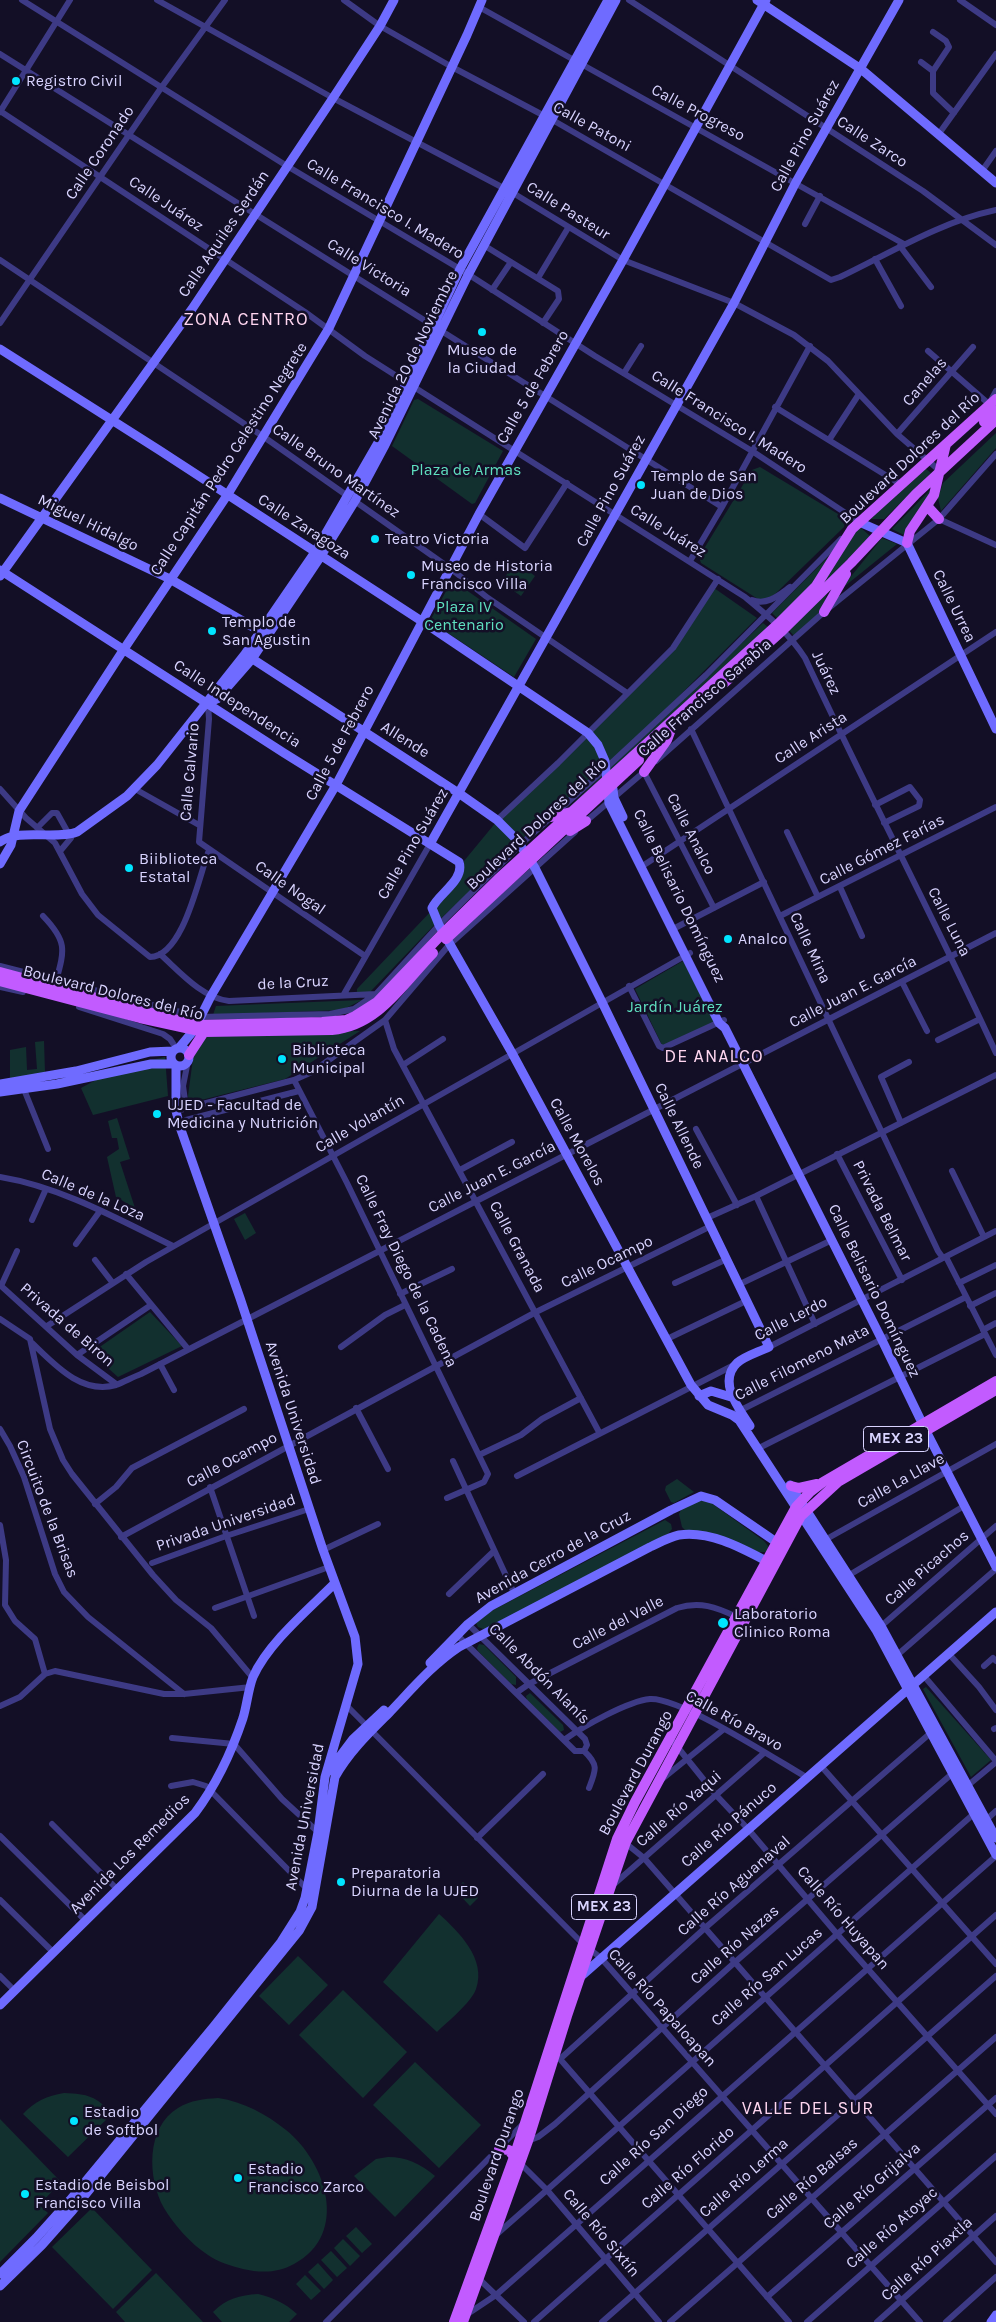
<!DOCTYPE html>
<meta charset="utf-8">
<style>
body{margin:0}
canvas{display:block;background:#130f26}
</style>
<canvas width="996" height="2322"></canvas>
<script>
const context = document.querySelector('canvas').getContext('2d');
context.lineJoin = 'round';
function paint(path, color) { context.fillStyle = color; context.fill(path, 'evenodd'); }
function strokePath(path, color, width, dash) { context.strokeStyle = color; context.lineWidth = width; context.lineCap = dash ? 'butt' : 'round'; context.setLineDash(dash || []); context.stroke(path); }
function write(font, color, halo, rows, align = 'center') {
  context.font = font + ' Karla,sans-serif'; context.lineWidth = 5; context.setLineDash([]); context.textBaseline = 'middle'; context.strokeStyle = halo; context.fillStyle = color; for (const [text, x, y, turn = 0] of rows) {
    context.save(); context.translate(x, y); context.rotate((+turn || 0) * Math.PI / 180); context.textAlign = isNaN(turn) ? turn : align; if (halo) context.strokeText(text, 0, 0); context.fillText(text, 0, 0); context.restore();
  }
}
paint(new Path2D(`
 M418 399 503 451 475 503 472 504 392 446 414 400Z
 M996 433V448L941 511 938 498 943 483Z
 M760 467 838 514 845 522 844 527 774 595 766 599H758L701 563 699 557 752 470Z
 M925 468 931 473 884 519H871L904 485Z
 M931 489 926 505 904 535 892 529Z
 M860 527 870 536 786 623 854 534Z
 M882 538 897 544 840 590Z
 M834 551 812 585 779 620 772 613Z
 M516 562 535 576 521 596 501 582Z
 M452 580 536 639 514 677 430 621Z
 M714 588 757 618 628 747 439 920 370 992H357V989L434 908 463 872 464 861 497 821 674 647Z
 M828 589 823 609 794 636 788 629Z
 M763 623 769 628 585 798 567 809Z
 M683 961 714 1019V1023L666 1046 662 1045 635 989Z
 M362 1000 342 1010 213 1015 216 1006Z
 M360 1031 285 1079 189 1103 188 1096 194 1051 201 1035Z
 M44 1041 45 1073 10 1080V1050L26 1047 27 1070 37 1069 35 1042Z
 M165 1057 168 1096 93 1115 81 1088 122 1066Z
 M117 1118 130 1159 120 1162 135 1208 116 1197 107 1157 119 1149 117 1138H112L108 1121Z
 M245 1213 256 1233 245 1240 234 1219Z
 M150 1312 182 1346 118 1377 91 1353Z
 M677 1479 694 1492 674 1503 671 1502 665 1490 666 1486Z
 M701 1500 710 1502 764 1541 768 1546V1552H757L685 1530 682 1527 679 1514 681 1510Z
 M665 1520 671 1524 672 1529 668 1534 486 1630 478 1627 476 1623 482 1616Z
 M479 1644 484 1645 516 1677V1685L511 1684 478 1651 477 1648Z
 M926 1687 991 1760 971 1777 923 1689Z
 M530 1693 563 1725 564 1730 560 1732 527 1700 526 1696Z
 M463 1882 478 1898 470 1906 455 1890Z
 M439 1914C458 1931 487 1959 476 1989 471 2003 447 2022 437 2032L383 1982Z
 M298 1956 328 1985 289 2025 259 1996Z
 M343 1990 407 2052 363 2098 299 2035Z
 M415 2062 481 2125 439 2168 373 2105Z
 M64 2093C88 2094 96 2096 112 2114L68 2157 23 2114C35 2101 47 2096 64 2093Z
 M218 2098C244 2102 266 2114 286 2130 326 2162 350 2234 294 2264 278 2273 261 2273 243 2269 231 2266 218 2262 208 2255 190 2243 175 2226 164 2208 147 2178 146 2127 178 2108 191 2100 204 2099 218 2098Z
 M0 2119 61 2182 39 2205 48 2213 0 2262Z
 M388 2157C406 2157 421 2164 435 2176L395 2217 354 2176 376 2159Z
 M92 2208 152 2270 113 2309 52 2247Z
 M356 2227 372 2244 362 2253 346 2236Z
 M343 2239 360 2256 350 2266 334 2248Z
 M331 2251 347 2268 337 2277 321 2260Z
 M318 2263 333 2280 324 2289 308 2272Z
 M156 2273 203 2322H125L116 2312Z
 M305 2275 321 2291 311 2300 296 2284Z
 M258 2294C274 2298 285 2303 297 2314L289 2322H222L213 2312C226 2299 240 2295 258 2294Z`), '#12302f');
strokePath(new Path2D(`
 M22 0 287 166 460 269 595 356 752 451 859 522
 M157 0 333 98 513 193 623 260 734 303 794 335 828 361 897 434 940 471
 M344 0 380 26 452 67 556 122 831 280 840 277C892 252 940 222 996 210
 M629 0 923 191 996 245
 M960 0 996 25
 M479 7 904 244
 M933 32 946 41 949 47 933 71V93L954 113
 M0 54 722 507
 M921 62 933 71
 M0 111 305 312 365 356 745 597C768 616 789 633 805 658 867 791 935 920 996 1053
 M0 112 70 0
 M938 135 996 54
 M982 171 996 151
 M805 224 820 196
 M485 246 558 291 559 299 543 323
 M900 246 931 287
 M875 259 901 306
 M0 260 264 437 451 569 488 598 627 693
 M538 278 568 228
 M492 290 511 262
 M0 323 161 88 225 0
 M928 351 989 404 996 391
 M624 373 641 346
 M775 407 900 484
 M897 434 973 347
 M829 440 859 394
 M479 514 525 548 567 483
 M939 519 996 545
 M690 561 722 507 810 346
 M752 600C767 606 779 595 790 587
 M208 704 209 719 199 842 365 956
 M691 729 938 1251 943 1258
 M656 761 824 612 939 519 996 454
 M644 772 714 908
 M0 789 26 818 55 843 82 894 98 915 150 957C184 956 199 875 209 850
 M135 789 199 825
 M875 805 910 787 920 800 919 806 884 823
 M497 820 558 763 673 648 718 579
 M584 823 645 771
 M37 828 52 813H57L71 838 61 850
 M787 832 818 897
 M641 867 996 632
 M840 887 862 936
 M43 916C67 941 65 949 56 981
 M780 916 996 807
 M673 929 764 882
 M160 954C179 971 202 998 229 1001L376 994
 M0 966 200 1017 330 1014 354 1009 376 994 439 925 520 845 606 768 706 675 841 539
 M902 982 927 1031
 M629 986 659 1046 663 1048 724 1020
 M0 987 23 992
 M344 994 430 844
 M79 1007 163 1034 170 1039 176 1048
 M385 1020 394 1049 599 1432
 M938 1040 980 1019
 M403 1065 443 1039
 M294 1080 347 1183 488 1474 484 1482 447 1498
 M23 1087 48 1149
 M186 1108 183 1086 188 1061
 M176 1111 294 1080 312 1072 385 1020 449 945 575 832
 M901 1123 881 1077 909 1062
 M180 1127 186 1120 299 1091
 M696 1129 737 1205
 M837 1154 902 1280
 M460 1170 512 1142
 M952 1171 984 1237
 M0 1177C61 1187 118 1219 173 1246
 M756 1196 815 1324
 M707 1218 756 1196 996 1075
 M32 1220 46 1189
 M76 1244 100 1211
 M946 1257 996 1355
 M95 1260 112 1282
 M126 1274 188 1349
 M675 1283 727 1259
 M959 1283 996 1265
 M0 1285 77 1355 116 1384
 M738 1285 832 1240
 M1 1286 17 1251
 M400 1294 452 1269
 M970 1306 996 1293
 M0 1319 30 1339 50 1429 63 1460 72 1474 153 1575 176 1600 211 1628 253 1678
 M47 1326 146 1262 690 953
 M983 1330 996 1323
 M667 1339 746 1301
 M32 1343C54 1364 81 1395 116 1385 124 1382 133 1377 141 1374L996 933
 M341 1347 385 1315 405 1305
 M769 1347 996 1231
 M77 1355 151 1305
 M160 1364 174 1390
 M356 1408 388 1469
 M737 1412 966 1297
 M0 1429 10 1446 24 1477 55 1574 64 1592 88 1617 184 1694
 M759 1448 985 1334
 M479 1455 521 1435 542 1419 581 1398
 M453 1461 514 1593
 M517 1476 736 1364
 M210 1487 254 1616
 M95 1504 116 1487 132 1468 244 1409
 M0 1525 6 1560 5 1605 15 1621 35 1639 45 1674
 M121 1537 536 1312 711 1226
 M823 1541 996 1444
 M323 1550 378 1524
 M152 1563 226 1536 309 1509
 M846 1577 964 1506
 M449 1594 494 1551
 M215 1608 329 1567
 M468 1624 585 1739 587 1745 584 1751
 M879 1628 996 1526
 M457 1635 575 1751H584
 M949 1654 979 1687 996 1710
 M895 1657 996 1569
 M984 1666 993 1658 996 1661
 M924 1676 996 1761
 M516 1693 529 1684 677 1608C700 1601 716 1607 737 1617
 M0 1706 20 1697 45 1674 55 1671 164 1694H184L251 1687
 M347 1706 582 1943 601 1958 920 2322
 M994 1729 996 1728
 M172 1738 234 1744 282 1799 318 1832
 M671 1739 716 1795 748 1829 837 1934 996 2114
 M564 1740C582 1727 628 1701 650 1699 680 1697 775 1759 806 1777
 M584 1751C599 1765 596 1770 589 1788
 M821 1766 996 1964
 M661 1780 724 1729
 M171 1786 193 1782 206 1786 307 1889
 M966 1787 996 1762
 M986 1820 996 1811
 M52 1824 117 1889
 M0 1836 85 1920
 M477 1838 543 1774
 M623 1841 644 1858 996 2262
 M613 1885 764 1753
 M0 1900 53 1952
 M0 1976 14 1990
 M553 2057 560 2059 705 1928 934 1730
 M560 2059 789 2322
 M528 2141 538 2137 555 2124 734 1963 954 1772
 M520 2163 547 2190 659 2322
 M497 2234 977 1811
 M478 2278 524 2322
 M767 2297 996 2098
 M466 2315 496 2295 996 1856
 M326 2322 523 2124
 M534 2322 996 1915
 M602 2322 996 1976
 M670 2322 996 2037
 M807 2322 996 2156
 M877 2322 996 2216
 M946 2322 996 2277`), '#3d3a85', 6);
strokePath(new Path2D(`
 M757 0 861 69 996 183
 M0 349 159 450 423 622 588 733 598 745 605 761 609 803 719 1023 725 1028 881 1338 926 1431 996 1567
 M0 498 170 579 265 634
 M859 522 907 543 996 729
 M0 570 284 753 459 862C465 880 438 894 432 908L439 925 512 1053 691 1385 708 1405 732 1415 739 1420 876 1630 996 1855
 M0 576 192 309 333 98 380 26 394 0
 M245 654 460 794 497 820 517 840 535 868 602 1002 769 1347C759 1352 745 1356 737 1363 717 1382 740 1410 750 1426
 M208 703 217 699 252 659 321 556 355 501 385 445 468 275 616 0
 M613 789 614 798 623 817
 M0 842C19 828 55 840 77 832L127 796 157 765 245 654 315 552 379 441 460 269 608 0
 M430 844 734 303 796 182 899 0
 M0 864 11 845 19 811 124 649 228 494 329 328 467 35 482 0
 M171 1057a9 9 0 1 1 18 0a9 9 0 1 1-18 0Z
 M179 1048 194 1030 211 996 336 785 479 514 623 260 766 0
 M0 1084 76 1071 150 1052 173 1051
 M0 1092 57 1084 151 1064H174
 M699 1396 711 1391 731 1397
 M790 1485 881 1626 996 1838
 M430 1663 468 1624 491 1606 671 1510 701 1496 715 1500 782 1546
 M329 1771 353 1739 384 1710
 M579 1978 996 1612
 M0 2005 195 1813C216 1785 232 1751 243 1718 247 1705 248 1690 253 1677 268 1643 309 1609 335 1583
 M0 2274 36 2238 70 2200 214 2026 281 1942 300 1912 305 1898 318 1832 325 1777 358 1664 355 1637 323 1550 240 1298 180 1127 176 1111V1066
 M0 2286 42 2245 73 2210 299 1931 312 1907 335 1777C349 1752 369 1733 389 1713 412 1689 432 1665 459 1647L650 1547C659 1543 669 1537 679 1535 711 1530 745 1550 772 1564
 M991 2322 996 2315`), '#6f6bff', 9);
strokePath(new Path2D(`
 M984 422 996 410
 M928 507 939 519
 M907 543 910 531 934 495 946 444
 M824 612 846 574
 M722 685 783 630 851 563 916 494 996 420
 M644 772 667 740 670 732
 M551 817 571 812
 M570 831 586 821
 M446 939 639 760
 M0 972 197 1025 322 1022 346 1020 355 1016 377 1002 443 933 498 879 778 624 816 586 852 529 996 399
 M0 981 140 1018 204 1032 332 1030C378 1026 403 984 433 953
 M189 1055 204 1032
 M791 1486 799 1488 817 1484
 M499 2149 509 2150 514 2157
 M454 2322 514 2157 617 1839 635 1802 796 1507 810 1492 823 1482 996 1381
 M463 2322 528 2141 567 2016 626 1842 801 1516 838 1482 996 1390`), '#c25bff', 10);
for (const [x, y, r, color] of [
 [16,81,5,"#00e5ff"],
 [482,332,5,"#00e5ff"],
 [641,485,5,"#00e5ff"],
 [375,539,5,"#00e5ff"],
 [411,575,5,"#00e5ff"],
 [212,631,5,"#00e5ff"],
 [129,868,5,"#00e5ff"],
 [728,939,5,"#00e5ff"],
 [282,1059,5,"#00e5ff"],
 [157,1114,5,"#00e5ff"],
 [723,1623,6,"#00e5ff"],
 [341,1882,5,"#00e5ff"],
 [74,2121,5,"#00e5ff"],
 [238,2178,5,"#00e5ff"],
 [25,2194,5,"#00e5ff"]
]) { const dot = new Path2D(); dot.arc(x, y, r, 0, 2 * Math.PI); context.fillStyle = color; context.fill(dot); strokePath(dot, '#130f26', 2); }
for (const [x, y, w] of [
 [896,1439,65],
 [604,1907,65]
]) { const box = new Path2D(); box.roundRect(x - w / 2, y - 12.5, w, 25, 4); context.fillStyle = '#130f26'; context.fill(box); strokePath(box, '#d9d4ff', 1); }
write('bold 15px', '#d9d4ff', null, [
 ["MEX 23",896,1439],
 ["MEX 23",604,1907]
]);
write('16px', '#d9d4ff', '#130f26', [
 ["Registro Civil",26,81],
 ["Museo de",482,350,"center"],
 ["la Ciudad",482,368,"center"],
 ["Templo de San",651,476],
 ["Juan de Dios",651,494],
 ["Teatro Victoria",385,539],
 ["Museo de Historia",421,566],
 ["Francisco Villa",421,584],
 ["Templo de",222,622],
 ["San Agustin",222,640],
 ["Biiblioteca",139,859],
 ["Estatal",139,877],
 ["Analco",738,939],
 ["Biblioteca",292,1050],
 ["Municipal",292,1068],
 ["UJED - Facultad de",167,1105],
 ["Medicina y Nutrición",167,1123],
 ["Laboratorio",734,1614],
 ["Clinico Roma",734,1632],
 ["Preparatoria",351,1873],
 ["Diurna de la UJED",351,1891],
 ["Estadio",84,2112],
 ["de Softbol",84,2130],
 ["Estadio",248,2169],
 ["Francisco Zarco",248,2187],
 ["Estadio de Beisbol",35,2185],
 ["Francisco Villa",35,2203]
], 'left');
write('16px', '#d9d4ff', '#130f26', [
 ["Calle Progreso",698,113,28],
 ["Calle Patoni",592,127,29],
 ["Calle Pino Suárez",805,136,-61],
 ["Calle Zarco",872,142,33],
 ["Calle Coronado",100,153,-56],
 ["Calle Juárez",166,204,34],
 ["Calle Francisco I. Madero",385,209,31],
 ["Calle Pasteur",568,211,32],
 ["Calle Aquiles Serdán",224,234,-56],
 ["Calle Victoria",369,268,32],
 ["Avenida 20 de Noviembre",413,355,-64],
 ["Canelas",925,382,-49],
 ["Calle 5 de Febrero",533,387,-60],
 ["Calle Francisco I. Madero",729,422,32],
 ["Boulevard Dolores del Río",910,458,-43],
 ["Calle Capitán Pedro Celestino Negrete",229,459,-57],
 ["Calle Bruno Martínez",336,471,35],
 ["Calle Pino Suárez",611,491,-61],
 ["Miguel Hidalgo",88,523,26],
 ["Calle Zaragoza",304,527,33],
 ["Calle Juárez",668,531,32],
 ["Calle Urrea",954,606,64],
 ["Juárez",826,673,64],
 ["Calle Francisco Sarabia",705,698,-41],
 ["Calle Independencia",237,704,33],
 ["Calle Arista",811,738,-33],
 ["Allende",405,740,32],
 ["Calle 5 de Febrero",340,743,-62],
 ["Calle Calvario",190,772,-85],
 ["Boulevard Dolores del Río",537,824,-43],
 ["Calle Analco",691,834,63],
 ["Calle Pino Suárez",413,844,-60],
 ["Calle Gómez Farías",882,850,-27],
 ["Calle Nogal",290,888,35],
 ["Calle Belisario Domínguez",679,896,64],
 ["Calle Luna",949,922,63],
 ["Calle Mina",810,948,65],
 ["de la Cruz",293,983,-3],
 ["Calle Juan E. García",853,992,-27],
 ["Boulevard Dolores del Río",113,993,14],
 ["Calle Volantín",360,1124,-30],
 ["Calle Allende",679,1126,64],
 ["Calle Morelos",577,1142,61],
 ["Calle Juan E. García",492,1177,-27],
 ["Calle de la Loza",93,1195,23],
 ["Privada Belmar",882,1211,63],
 ["Calle Granada",517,1247,62],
 ["Calle Ocampo",607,1262,-26],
 ["Calle Fray Diego de la Cadena",406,1271,64],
 ["Calle Belisario Domínguez",874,1291,64],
 ["Calle Lerdo",791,1319,-27],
 ["Privada de Biron",67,1325,41],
 ["Calle Filomeno Mata",802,1363,-27],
 ["Avenida Universidad",293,1413,72],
 ["Calle Ocampo",232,1460,-28],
 ["Calle La Llave",901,1481,-29],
 ["Circuito de la Brisas",47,1509,69],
 ["Privada Universidad",226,1523,-19],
 ["Avenida Cerro de la Cruz",553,1557,-29],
 ["Calle Picachos",927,1568,-41],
 ["Calle del Valle",618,1623,-27],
 ["Calle Abdón Alanís",539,1674,45],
 ["Calle Río Bravo",734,1721,29],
 ["Boulevard Durango",636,1773,-62],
 ["Calle Río Yaqui",679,1809,-41],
 ["Avenida Universidad",305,1817,-79],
 ["Calle Río Pánuco",729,1825,-41],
 ["Avenida Los Remedios",130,1854,-45],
 ["Calle Río Aguanaval",734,1886,-41],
 ["Calle Río Huyapan",843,1918,49],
 ["Calle Río Nazas",735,1945,-41],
 ["Calle Río San Lucas",767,1977,-41],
 ["Calle Río Papaloapan",662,2008,48],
 ["Calle Río San Diego",654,2136,-42],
 ["Boulevard Durango",497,2155,-71],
 ["Calle Río Florido",688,2168,-41],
 ["Calle Río Lerma",744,2178,-41],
 ["Calle Río Balsas",812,2179,-41],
 ["Calle Río Grijalva",872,2186,-41],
 ["Calle Río Atoyac",892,2228,-41],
 ["Calle Río Sixtín",601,2233,50],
 ["Calle Río Piaxtla",927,2259,-42]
]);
write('16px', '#5fe0c0', '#130f26', [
 ["Plaza de Armas",466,470],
 ["Plaza IV",464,607],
 ["Centenario",464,625],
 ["Jardín Juárez",675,1007]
]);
context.letterSpacing = '1px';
write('18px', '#ffd6f0', '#130f26', [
 ["ZONA CENTRO",246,320],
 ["DE ANALCO",714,1057],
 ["VALLE DEL SUR",808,2109]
]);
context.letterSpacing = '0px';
</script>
